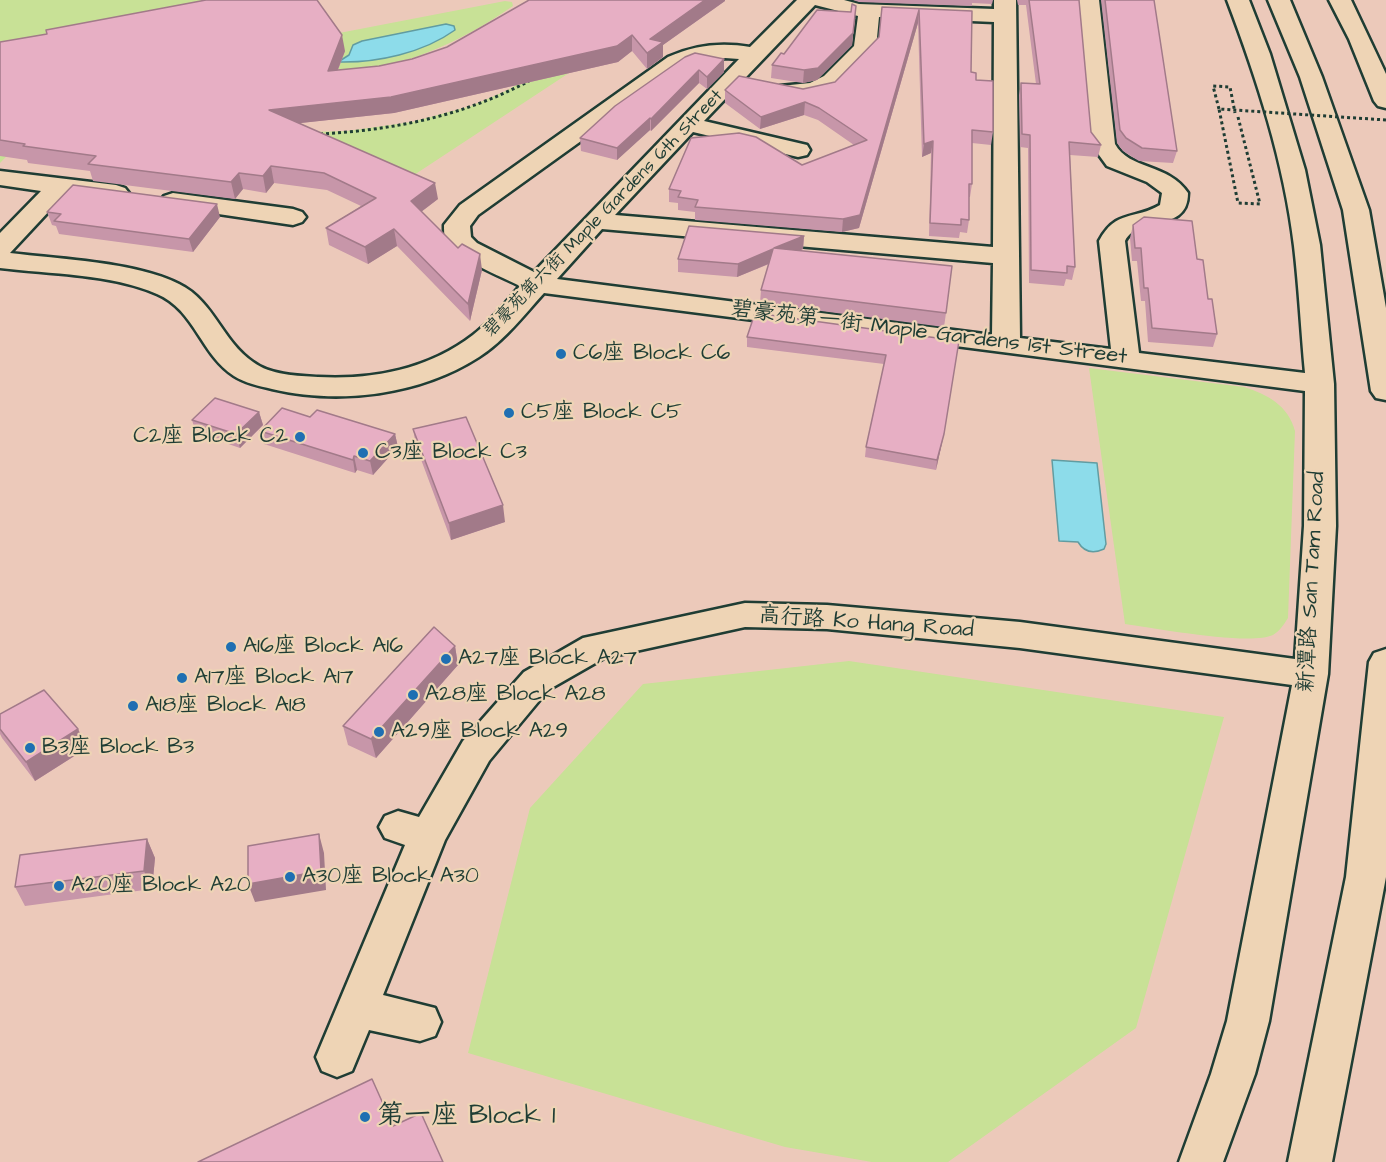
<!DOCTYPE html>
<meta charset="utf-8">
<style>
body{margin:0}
canvas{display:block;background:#ecc9ba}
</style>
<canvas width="1386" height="1162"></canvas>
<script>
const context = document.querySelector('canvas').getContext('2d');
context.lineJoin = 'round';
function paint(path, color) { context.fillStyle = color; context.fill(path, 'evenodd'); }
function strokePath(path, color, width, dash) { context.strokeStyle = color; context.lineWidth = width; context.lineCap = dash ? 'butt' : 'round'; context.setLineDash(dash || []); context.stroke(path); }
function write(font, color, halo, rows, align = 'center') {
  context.font = font + ' "Architects Daughter","LXGW WenKai TC",sans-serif'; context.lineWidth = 4.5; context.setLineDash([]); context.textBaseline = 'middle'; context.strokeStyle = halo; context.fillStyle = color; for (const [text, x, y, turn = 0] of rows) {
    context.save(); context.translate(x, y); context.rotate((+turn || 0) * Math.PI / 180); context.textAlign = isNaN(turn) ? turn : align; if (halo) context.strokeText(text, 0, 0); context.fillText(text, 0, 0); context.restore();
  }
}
paint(new Path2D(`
 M0 0H230L0 43Z
 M650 0H680L414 175 352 153 43 119 0 163V130H3L34 100 12 97 84 83 62 107 310 132 347 131 412 122 471 106 508 90Z
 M505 1 512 2 513 6C457 45 390 75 320 72 287 70 253 61 220 56Z
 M1089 368 1244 387C1268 395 1288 405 1295 431L1288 618C1284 624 1280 631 1273 635 1250 646 1154 628 1125 624Z
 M849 661 1224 717 1136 1028 948 1162H872L785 1147 468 1053 530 808 643 684Z`), '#c8e196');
const water = new Path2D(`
 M446 24 454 26 455 30C423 53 377 63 338 62L349 55 353 45 362 41Z
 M1052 460 1097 463 1106 544 1104 549C1093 554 1084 552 1078 542L1059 541Z`);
paint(water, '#8ddcea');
strokePath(water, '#619ca1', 1.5);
const minor = new Path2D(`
 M797 0H844L859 4 994 9V0H1016L1020 338 1111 349 1099 241C1116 209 1135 220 1160 205L1162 193 1147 182 1107 166 1091 144 1077 0H1099L1115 144C1129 170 1168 163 1188 193 1188 234 1139 214 1125 241L1139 353 1305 373C1301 331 1299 288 1294 246 1284 162 1257 79 1227 0H1249L1270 54 1305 170 1320 245 1334 384 1336 526 1328 674 1269 1021 1255 1074 1223 1162H1179L1211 1074 1227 1021 1292 685 1020 648 827 629 745 627 604 658 548 690 489 761 445 840 383 995 435 1008 441 1022 435 1036 420 1041 369 1030 352 1071 337 1077 322 1071 316 1057 405 845 385 838 379 827 385 816 398 811 419 817 463 741 524 672 583 638 745 603 827 605 1020 622 1295 659 1304 526 1305 391 544 293C524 315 505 340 479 357 420 395 340 405 272 389 259 386 245 383 234 376 201 355 195 310 157 294 112 274 49 274 0 268V233L41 191 0 185V171L116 185 125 188 129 193 125 198 116 201 65 194 10 253C58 259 136 262 179 284 214 301 222 341 253 362 270 375 298 376 318 377 373 380 429 369 473 335 491 321 505 303 520 286 503 277 452 258 445 239 444 235 444 229 444 225L460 205 668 57C694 45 722 42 750 47ZM815 5 858 16 854 46 824 76 810 83 780 86 777 91 780 96 815 97 840 86 876 48 879 17 994 22 993 247 615 215 693 132 798 157 807 155 810 150 807 145 704 121ZM725 58 739 59 534 272 477 243 471 237 470 226 478 215 684 67 701 60ZM602 229 993 263 992 335 557 279Z
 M173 193 293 209 302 212 306 217 302 222 293 225 164 206 160 201 164 196Z`);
const highway = new Path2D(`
 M1268 0H1290L1322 77 1369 210 1386 308V400L1376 398 1371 391 1343 210 1300 77Z
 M1329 0H1351L1386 74V108L1378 106 1374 101 1349 39Z
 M1386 649V877L1332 1162H1288L1346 877 1369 662 1374 653Z`);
strokePath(minor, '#1f3d34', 5);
strokePath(highway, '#1f3d34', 5);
strokePath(new Path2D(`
 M1219 109 1213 86 1230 87 1235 113
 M320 134C394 130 463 116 529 81`), '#1f3d34', 3, [3, 3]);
paint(minor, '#eed4b5');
paint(highway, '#eed4b5');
strokePath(new Path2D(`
 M1238 117 1260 204 1238 203 1219 109 1386 120`), '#1f3d34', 3, [3, 3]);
paint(new Path2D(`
 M853 0H993L992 4 972 3V6L859 2Z
 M1017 0H1079L1091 132 1101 145 1098 157 1070 155 1075 267 1072 280 1066 279 1064 286 1029 283 1028 148 1020 147 1019 95 1021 83 1036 84 1026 5H1018Z
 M1101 0H1154L1177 151 1173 163 1139 161 1123 151 1117 143Z
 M725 1 663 45V57L647 69 632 51 618 62 394 113 300 123 438 199 421 212 458 248 482 270 470 321 397 246 368 264 329 245 326 228 361 206 327 190 274 183 266 193 243 189 235 199 93 181 90 171 28 163 27 160 0 156V42L345 51 338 70 379 66Z
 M856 6 852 45 817 80 803 83 771 78 772 65 784 54 851 12Z
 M882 7 972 11 971 72 976 80 993 132 991 145 972 143V184L970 197H969V220L967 233 960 232 959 238 929 236 931 153 922 157 918 23 859 228 842 232 695 220V212L678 210V203L669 202V189L802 165 854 145 818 120 804 115 760 129 725 103V90L803 89 835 82 879 37Z
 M695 53 724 72 707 89 699 83 651 131 650 130 617 160 581 151 580 138Z
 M47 212 220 217 193 252 59 234 56 226 52 225Z
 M1133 225 1197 259 1217 334 1213 347 1148 342 1145 301H1141L1137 261H1132L1130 238Z
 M804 236 803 249 799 251 946 313 944 327 760 303 761 290 769 264 737 277 678 272V259Z
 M747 337 959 341 942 443 936 470 865 457 866 447 884 364 747 347Z
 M259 412 263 425 240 448 196 433 192 420Z
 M310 417 395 434 398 447 373 475 357 470 355 473 264 444 260 431Z
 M413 429 505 522 451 540 416 446Z
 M455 646 458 665 376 758 348 745 343 726Z
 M0 714 78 729 87 748 35 781 2 738 0 734Z
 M147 839 155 858 152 889 25 906 15 887Z`), '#c796a9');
paint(new Path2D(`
 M705 0H725V1L663 45V57L647 69V53L650 39Z
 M856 6 852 45 817 80 803 83 804 70Z
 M919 10 918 23 859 228 842 232 843 219Z
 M342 35 345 51 331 87 328 71Z
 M632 35V51L618 62 394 113 273 126 269 110Z
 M724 59V72L707 89V77Z
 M699 70V83L651 131V119Z
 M805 102 804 115 760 129 761 117Z
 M650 118V130L617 160V148Z
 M933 141 931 153 922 157 924 144Z
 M271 166 274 183 266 193 263 176Z
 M239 173 243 189 235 199 231 182Z
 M435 183 438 199 413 218 411 201Z
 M217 204 220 217 193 252 189 239Z
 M394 229 397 246 368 264 365 247Z
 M804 236 803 249 774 261V248Z
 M773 249V262L737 277 738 264Z
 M480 254 482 270 470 321 468 304Z
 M959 341 942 443 936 470 937 460Z
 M259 412 263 425 240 448 236 434Z
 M395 434 398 447 373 475 370 461Z
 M354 456 357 470 355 473 353 460Z
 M503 505 505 522 451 540 449 523Z
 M455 646 458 665 376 758 371 739Z
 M78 729 87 748 35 781 26 762Z
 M319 834 324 853 326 890 255 902 248 884Z
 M147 839 155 858 152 889 144 871Z`), '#a27a89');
const building = new Path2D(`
 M206 0H317L342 35 328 71 379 66 412 59 447 47 529 0H705L650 39 663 42 647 53 632 35 617 46 391 97 269 110 435 183 411 201 458 248 462 244 480 254 468 304 394 229 365 247 326 228 376 198 324 173 271 166 263 176 239 173 231 182 88 164 96 156 23 146 25 144 0 140V42L47 34 46 30Z
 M1029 0H1079L1091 132 1101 145 1069 142 1075 267 1067 266V273L1031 270 1030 135 1022 134 1021 83 1040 84Z
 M1105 0H1154L1177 151 1142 148 1126 138 1120 130Z
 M852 4 856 6 853 33 818 68 804 70 772 65 781 53 784 54 817 10 851 12Z
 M882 7 972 11 971 72 976 73V80L993 81V132L972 130V184H969V220L961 219V225L930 223 933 141 924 144 919 10 860 215 843 219 695 207 698 200 678 197 681 191 669 189 691 138 739 133 756 137 802 165 867 140 819 108 805 102 761 117 725 90 739 76 803 89 835 82 879 37Z
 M695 53 724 59 707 77 699 70 651 119 650 118 617 148 580 138 615 106 685 57Z
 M73 185 217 204 189 239 54 221 61 214 47 212Z
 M1144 217 1192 221 1197 259 1203 260 1208 299H1212L1217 334 1152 328 1148 288H1144L1141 248H1135L1133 225Z
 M689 226 804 236 774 248 952 266 946 313 761 290 773 249 738 264 678 259Z
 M755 313 959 341 944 434 937 460 866 447 886 355 747 337Z
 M215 398 259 412 236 434 192 420Z
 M282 408 310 417 317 410 395 434 370 461 354 456 353 460 260 431Z
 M466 417 503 505 449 523 413 429Z
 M434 627 455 646 371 739 343 726Z
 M44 690 78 729 26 762 0 729V714Z
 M319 834 321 871 248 884V846Z
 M147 839 144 871 15 887 20 855Z
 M372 1079 393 1126 421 1113 443 1162H198Z`);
paint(building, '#e7afc4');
strokePath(building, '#a27a89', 1.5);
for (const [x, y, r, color] of [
 [561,354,6,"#1f6fb2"],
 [509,413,6,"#1f6fb2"],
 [300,437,6,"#1f6fb2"],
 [363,453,6,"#1f6fb2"],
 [231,647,6,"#1f6fb2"],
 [446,659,6,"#1f6fb2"],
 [182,678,6,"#1f6fb2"],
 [413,695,6,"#1f6fb2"],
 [133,706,6,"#1f6fb2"],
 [379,732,6,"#1f6fb2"],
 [30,748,6,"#1f6fb2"],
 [290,877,6,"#1f6fb2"],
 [59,886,6,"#1f6fb2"],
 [365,1117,6,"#1f6fb2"]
]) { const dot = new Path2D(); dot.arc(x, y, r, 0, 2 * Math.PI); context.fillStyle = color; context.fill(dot); strokePath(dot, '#eed4b5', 2); }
write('18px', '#1f3d34', '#eed4b5', [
 ["碧豪苑第六街 Maple Gardens 6th Street",604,214,-46]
]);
write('22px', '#1f3d34', '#eed4b5', [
 ["碧豪苑第一街 Maple Gardens 1st Street",929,334,7],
 ["新潭路 San Tam Road",1313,582,-87],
 ["高行路 Ko Hang Road",866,624,4]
]);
write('22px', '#1f3d34', '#eed4b5', [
 ["C6座 Block C6",573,354],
 ["C5座 Block C5",521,413],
 ["C2座 Block C2",288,437,"right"],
 ["C3座 Block C3",375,453],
 ["A16座 Block A16",243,647],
 ["A27座 Block A27",458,659],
 ["A17座 Block A17",194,678],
 ["A28座 Block A28",425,695],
 ["A18座 Block A18",145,706],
 ["A29座 Block A29",391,732],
 ["B3座 Block B3",42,748],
 ["A30座 Block A30",302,877],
 ["A20座 Block A20",71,886]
], 'left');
write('27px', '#1f3d34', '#eed4b5', [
 ["第一座 Block 1",377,1117]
], 'left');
</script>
